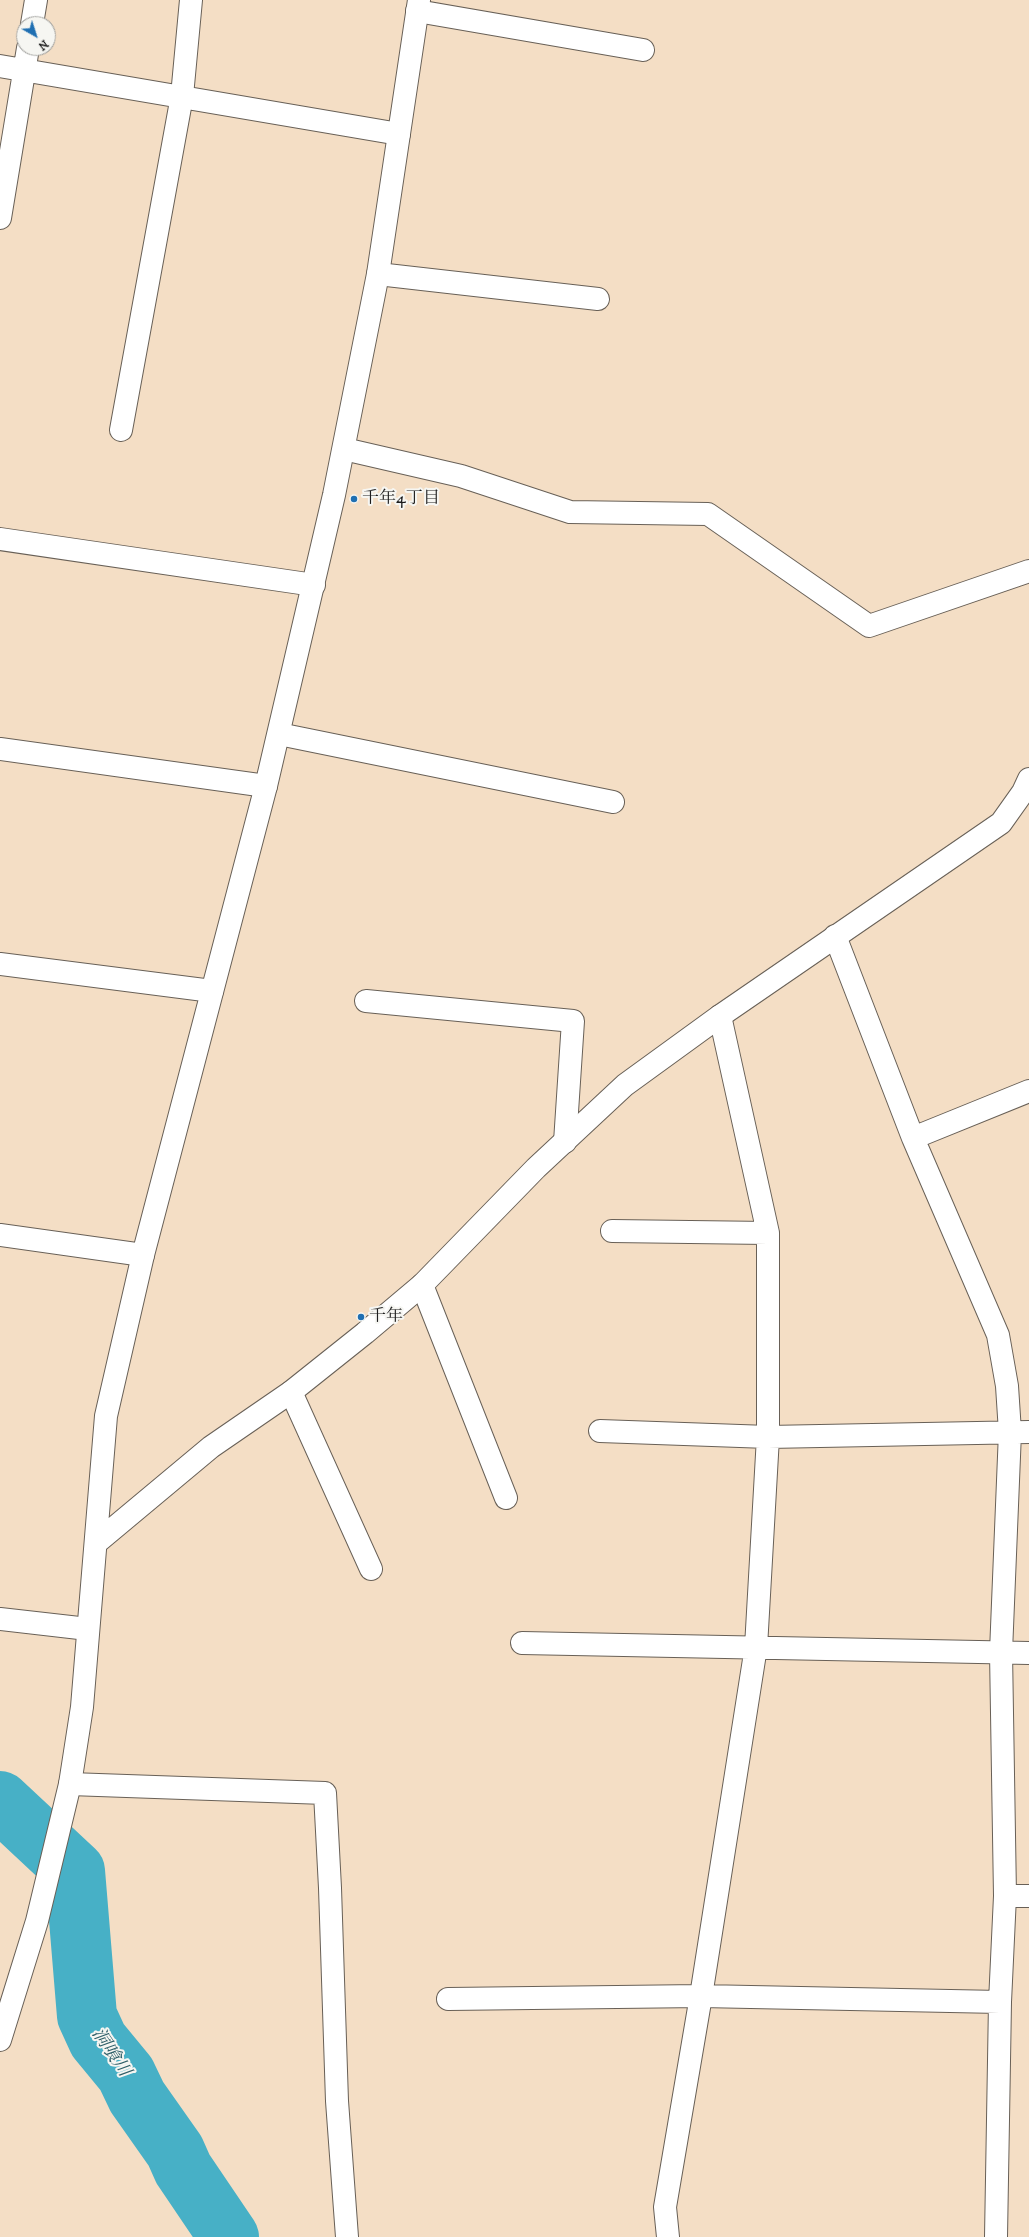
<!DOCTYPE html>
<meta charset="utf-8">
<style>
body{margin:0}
#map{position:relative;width:1029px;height:2237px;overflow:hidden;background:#f4dec5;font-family:"IM FELL DW Pica",serif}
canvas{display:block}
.north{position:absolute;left:16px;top:16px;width:40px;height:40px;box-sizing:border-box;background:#f6f6f2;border:1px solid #9f9f9c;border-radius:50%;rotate:141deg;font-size:11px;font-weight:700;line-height:16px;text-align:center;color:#1c1c1c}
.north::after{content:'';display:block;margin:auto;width:14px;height:18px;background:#1f6fb2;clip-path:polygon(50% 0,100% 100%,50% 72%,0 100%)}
</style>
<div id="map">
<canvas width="1029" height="2237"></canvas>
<div class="north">N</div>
</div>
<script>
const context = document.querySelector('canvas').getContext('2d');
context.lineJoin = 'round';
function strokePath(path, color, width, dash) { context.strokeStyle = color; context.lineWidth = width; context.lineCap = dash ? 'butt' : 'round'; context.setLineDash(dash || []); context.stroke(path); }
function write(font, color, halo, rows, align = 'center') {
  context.font = font + ' "IM FELL DW Pica","Noto Serif JP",serif'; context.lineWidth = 4; context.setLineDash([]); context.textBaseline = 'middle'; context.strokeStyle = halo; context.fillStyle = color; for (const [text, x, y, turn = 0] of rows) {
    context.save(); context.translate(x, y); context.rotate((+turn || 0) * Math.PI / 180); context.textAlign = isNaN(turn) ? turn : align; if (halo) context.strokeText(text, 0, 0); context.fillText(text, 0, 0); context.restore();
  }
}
strokePath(new Path2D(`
 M0 1801 75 1871 87 2016 98 2040 126 2074 137 2097 175 2151 183 2169 229 2237`), '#47b0c6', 60);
const minor = new Path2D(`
 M417 11 643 50
 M32 24 36 0
 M0 66 399 134
 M0 218 28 48
 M378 274 598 299
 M121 430 182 96 191 0
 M344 449 461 476 570 512 708 514 869 626 1029 571
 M0 539 314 585
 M279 734 613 802
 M0 749 266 786
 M835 936 913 1138 998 1335 1007 1386 1010 1432 1001 1652 1005 1896 1000 2002 996 2237
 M0 964 212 991
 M366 1001 573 1021 565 1142
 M913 1138 1029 1091
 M612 1231 768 1233
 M0 1235 143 1255
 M422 1285 506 1498
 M291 1392 371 1569
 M600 1431 768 1437 1029 1432
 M0 1619 88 1629
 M522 1643 1029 1653
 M70 1784 325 1793 330 1888 337 2101 347 2237
 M1005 1896H1029
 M448 1999 701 1996 1000 2002
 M668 2237 665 2207 701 1996 756 1647 768 1437V1233L720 1016`);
const tertiary = new Path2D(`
 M96 1543 211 1447 291 1392 365 1333 422 1285 536 1168 625 1085 720 1016 1001 823 1023 792 1029 779
 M0 2040 37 1921 70 1784 82 1707 106 1416 143 1255 266 786 334 495 378 274 419 0`);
strokePath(minor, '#686057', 24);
strokePath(tertiary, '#686057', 24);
strokePath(minor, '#fff', 22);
strokePath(tertiary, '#fff', 22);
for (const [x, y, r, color] of [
 [354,499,4,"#1f6fb2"],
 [361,1317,4,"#1f6fb2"]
]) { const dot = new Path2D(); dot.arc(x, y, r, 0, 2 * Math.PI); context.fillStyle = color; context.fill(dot); strokePath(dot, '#f6f6f2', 1.5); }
write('17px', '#1c1c1c', '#f6f6f2', [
 ["千年4丁目",362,499],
 ["千年",369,1317]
], 'left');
write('italic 18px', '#2f5f68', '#f6f6f2', [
 ["洞喰川",110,2053,56]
]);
</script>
